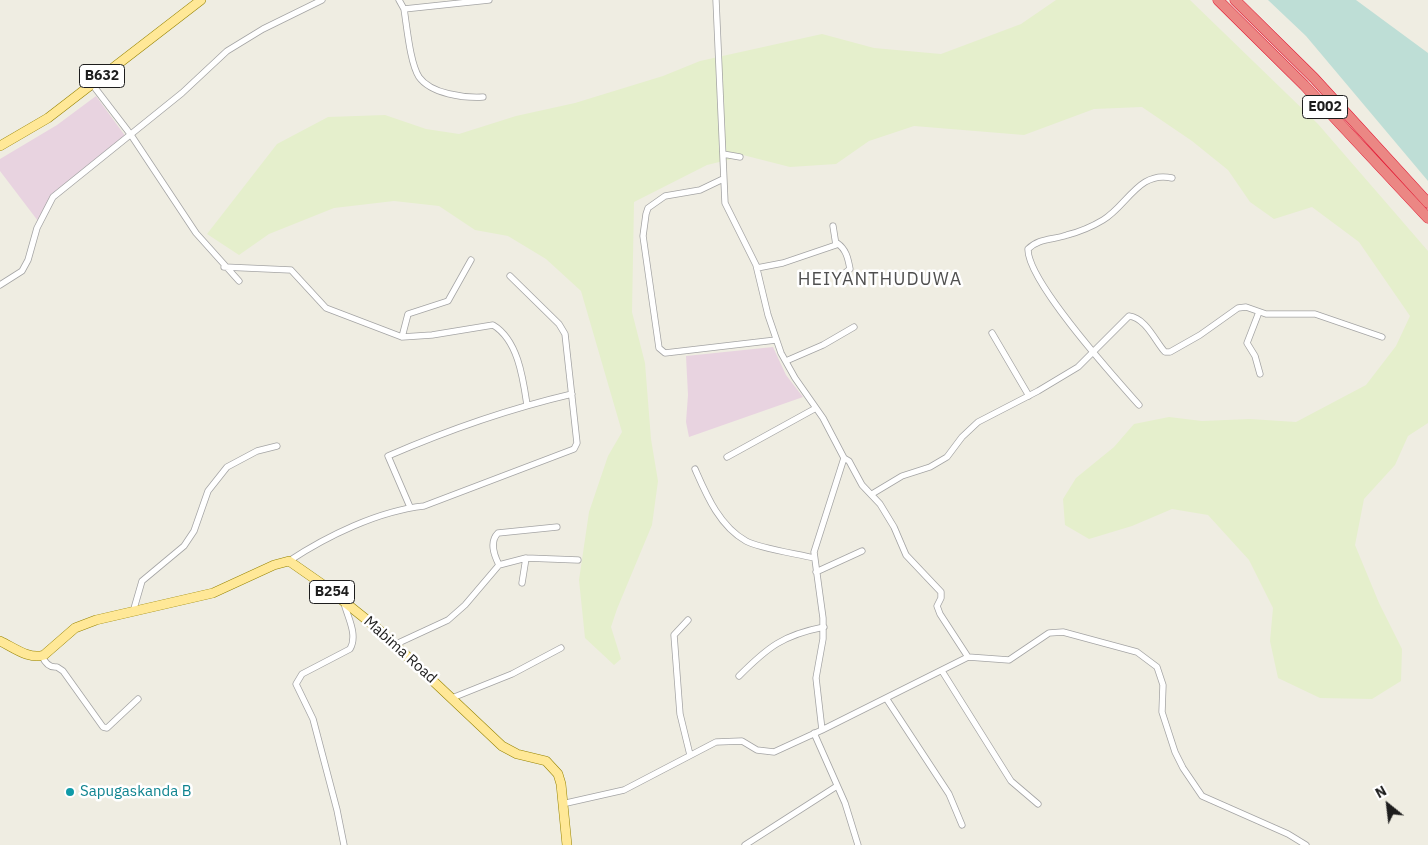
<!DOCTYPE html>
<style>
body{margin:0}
#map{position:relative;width:1428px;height:845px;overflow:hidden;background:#efede2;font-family:"IBM Plex Sans",sans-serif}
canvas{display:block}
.north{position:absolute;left:1363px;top:780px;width:50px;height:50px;-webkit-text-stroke:4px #fff;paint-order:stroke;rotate:331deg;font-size:14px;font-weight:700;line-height:20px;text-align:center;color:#1d1d1d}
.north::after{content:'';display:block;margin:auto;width:18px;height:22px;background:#1d1d1d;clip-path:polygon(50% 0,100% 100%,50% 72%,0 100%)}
</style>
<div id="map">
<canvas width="1428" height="845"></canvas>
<div class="north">N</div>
</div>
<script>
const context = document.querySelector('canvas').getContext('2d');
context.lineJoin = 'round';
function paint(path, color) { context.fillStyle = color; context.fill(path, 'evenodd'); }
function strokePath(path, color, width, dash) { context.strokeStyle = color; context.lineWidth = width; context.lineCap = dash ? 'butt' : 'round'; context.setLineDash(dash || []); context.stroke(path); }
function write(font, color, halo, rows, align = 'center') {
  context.font = font + ' "IBM Plex Sans",sans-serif'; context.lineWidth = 5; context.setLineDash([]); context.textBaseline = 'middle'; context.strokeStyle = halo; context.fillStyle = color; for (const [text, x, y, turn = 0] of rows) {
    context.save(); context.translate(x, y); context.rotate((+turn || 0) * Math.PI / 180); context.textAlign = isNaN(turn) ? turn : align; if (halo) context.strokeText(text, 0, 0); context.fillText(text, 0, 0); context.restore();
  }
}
paint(new Path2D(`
 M96 96 126 137 48 201 38 221 0 171V159L57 125Z
 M773 347 786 375 803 397 689 437 686 422 688 395 686 356Z`), '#e8d3e0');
paint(new Path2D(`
 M1056 0H1190L1318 124 1428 251V423L1408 436 1395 465 1364 499 1355 545 1379 603 1402 649 1401 681 1372 699 1320 698 1278 678 1270 641 1273 608 1249 560 1208 515 1172 509 1132 526 1089 539 1065 525 1063 499 1076 478 1114 447 1134 424 1169 417 1202 421 1250 419 1296 422 1366 385 1396 346 1410 316 1359 242 1312 207 1274 219 1250 202 1228 170 1192 141 1142 107 1094 109 1024 135 914 126 869 141 836 164 790 167 739 154 740 157 707 165 634 202 632 312 645 363 651 439 658 481 652 525 617 609 611 627 621 659 614 665 585 638 579 580 589 512 608 456 622 432 581 291 546 259 508 236 475 230 439 206 394 201 334 208 269 234 239 255 207 234 277 144 328 117 385 115 426 129 459 134 516 116 575 103 663 76 700 61 822 34 874 48 941 54 1021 24Z`), '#e5efcc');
paint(new Path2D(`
 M1268 0H1356L1428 53V181L1306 36Z`), '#beded6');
const street = new Path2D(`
 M399 0 404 9C407 27 410 63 419 77 431 94 464 98 483 97
 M404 9 489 0
 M92 84 131 135 196 233 239 281
 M723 154 740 157
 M723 179 700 190 665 196 648 208 646 214 643 236 659 348 665 353 776 340
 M837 243C846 249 848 258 850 269L845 273
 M224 267 291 270 326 308 402 337 432 335 493 325C518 340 523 378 527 405
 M757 268 783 263 836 245 833 226
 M0 285 22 271 28 260 37 228 53 197 182 93 227 51 263 29 322 0
 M1259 312 1247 343 1255 356 1260 374
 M992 333 1029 396
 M402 337 408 314 448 301 471 260
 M786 361 823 345 854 327
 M1139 405C1115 378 1027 281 1028 249 1039 238 1053 240 1067 235 1079 232 1093 226 1103 220 1127 206 1139 170 1172 178
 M727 457 816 408
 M844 458 849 461 862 485 880 504 894 527 906 555 941 592V598L937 606 940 614 968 657
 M695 469C706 494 719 526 746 541 758 548 798 554 814 558
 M872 494 902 476 930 467 947 457 962 437 978 422 1038 391 1078 367 1129 316C1146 318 1155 341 1165 352H1170L1200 335 1238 308 1246 307 1266 314H1315L1382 337
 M410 507 388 456C448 430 508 409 572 394
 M289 561C327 536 378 511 424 506L574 449 577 443 565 334 559 324 510 276
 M499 565C494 555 489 542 498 533L557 527
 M816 572 862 551
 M522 583 526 558
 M133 612 142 581 184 546 194 531 208 491 227 467 257 451 277 446
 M688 620 674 635 680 714 690 755
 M394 645 448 620 465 605 499 565 526 558 578 560
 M42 656C45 663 49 668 57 667L63 671 103 727 107 728 138 699
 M942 671 1011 781 1038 804
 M739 676C768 647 783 635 824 627
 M452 698 512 674 561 648
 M886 698 949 794 962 825
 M822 730 968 657 1009 660 1049 633 1063 632 1137 652 1157 667 1163 685 1162 712 1175 752 1183 768 1202 796 1288 834 1306 845
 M814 733 845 803 858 845
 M562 804 624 790 716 742 742 741 757 750 774 752 822 730 816 678 823 639V618L814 552 844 458 823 418 795 378 781 353 768 315 756 265 725 203 716 0
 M344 845 337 810 313 719 296 684 302 674 350 649C358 635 348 618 344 603
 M745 845 837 786`);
const primary = new Path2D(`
 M0 146 48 118 201 0
 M0 641C13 647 29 660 44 655L75 628 96 620 213 593 274 565 289 561 322 584 377 628 502 746 517 754 546 761 558 774 561 784 567 845`);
const highway = new Path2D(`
 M1218 0 1304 85 1428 218
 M1235 0 1314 78 1428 203`);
strokePath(street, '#a4a4a4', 7);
strokePath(primary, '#968300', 10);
strokePath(highway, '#e21a35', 11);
strokePath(street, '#fff', 5.5);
strokePath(primary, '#ffe897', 9);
strokePath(highway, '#eb8784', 10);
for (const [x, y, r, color] of [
 [70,792,5,"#0f9aa8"]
]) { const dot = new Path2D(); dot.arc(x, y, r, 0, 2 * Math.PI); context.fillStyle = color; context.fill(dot); strokePath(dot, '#fff', 2); }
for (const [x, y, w] of [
 [102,76,45],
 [1325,107,45],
 [332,592,45]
]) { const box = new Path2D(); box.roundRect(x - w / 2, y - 11.5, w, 23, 4); context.fillStyle = '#fff'; context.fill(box); strokePath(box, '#1d1d1d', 1); }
write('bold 14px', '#1d1d1d', null, [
 ["B632",102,76],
 ["E002",1325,107],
 ["B254",332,592]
]);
write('15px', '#1d1d1d', '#fff', [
 ["Mabima Road",400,650,42]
]);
write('15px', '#0d838f', '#fff', [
 ["Sapugaskanda B",80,792]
], 'left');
context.letterSpacing = '1px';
write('18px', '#505050', '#fff', [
 ["HEIYANTHUDUWA",880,280]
]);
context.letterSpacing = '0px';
</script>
